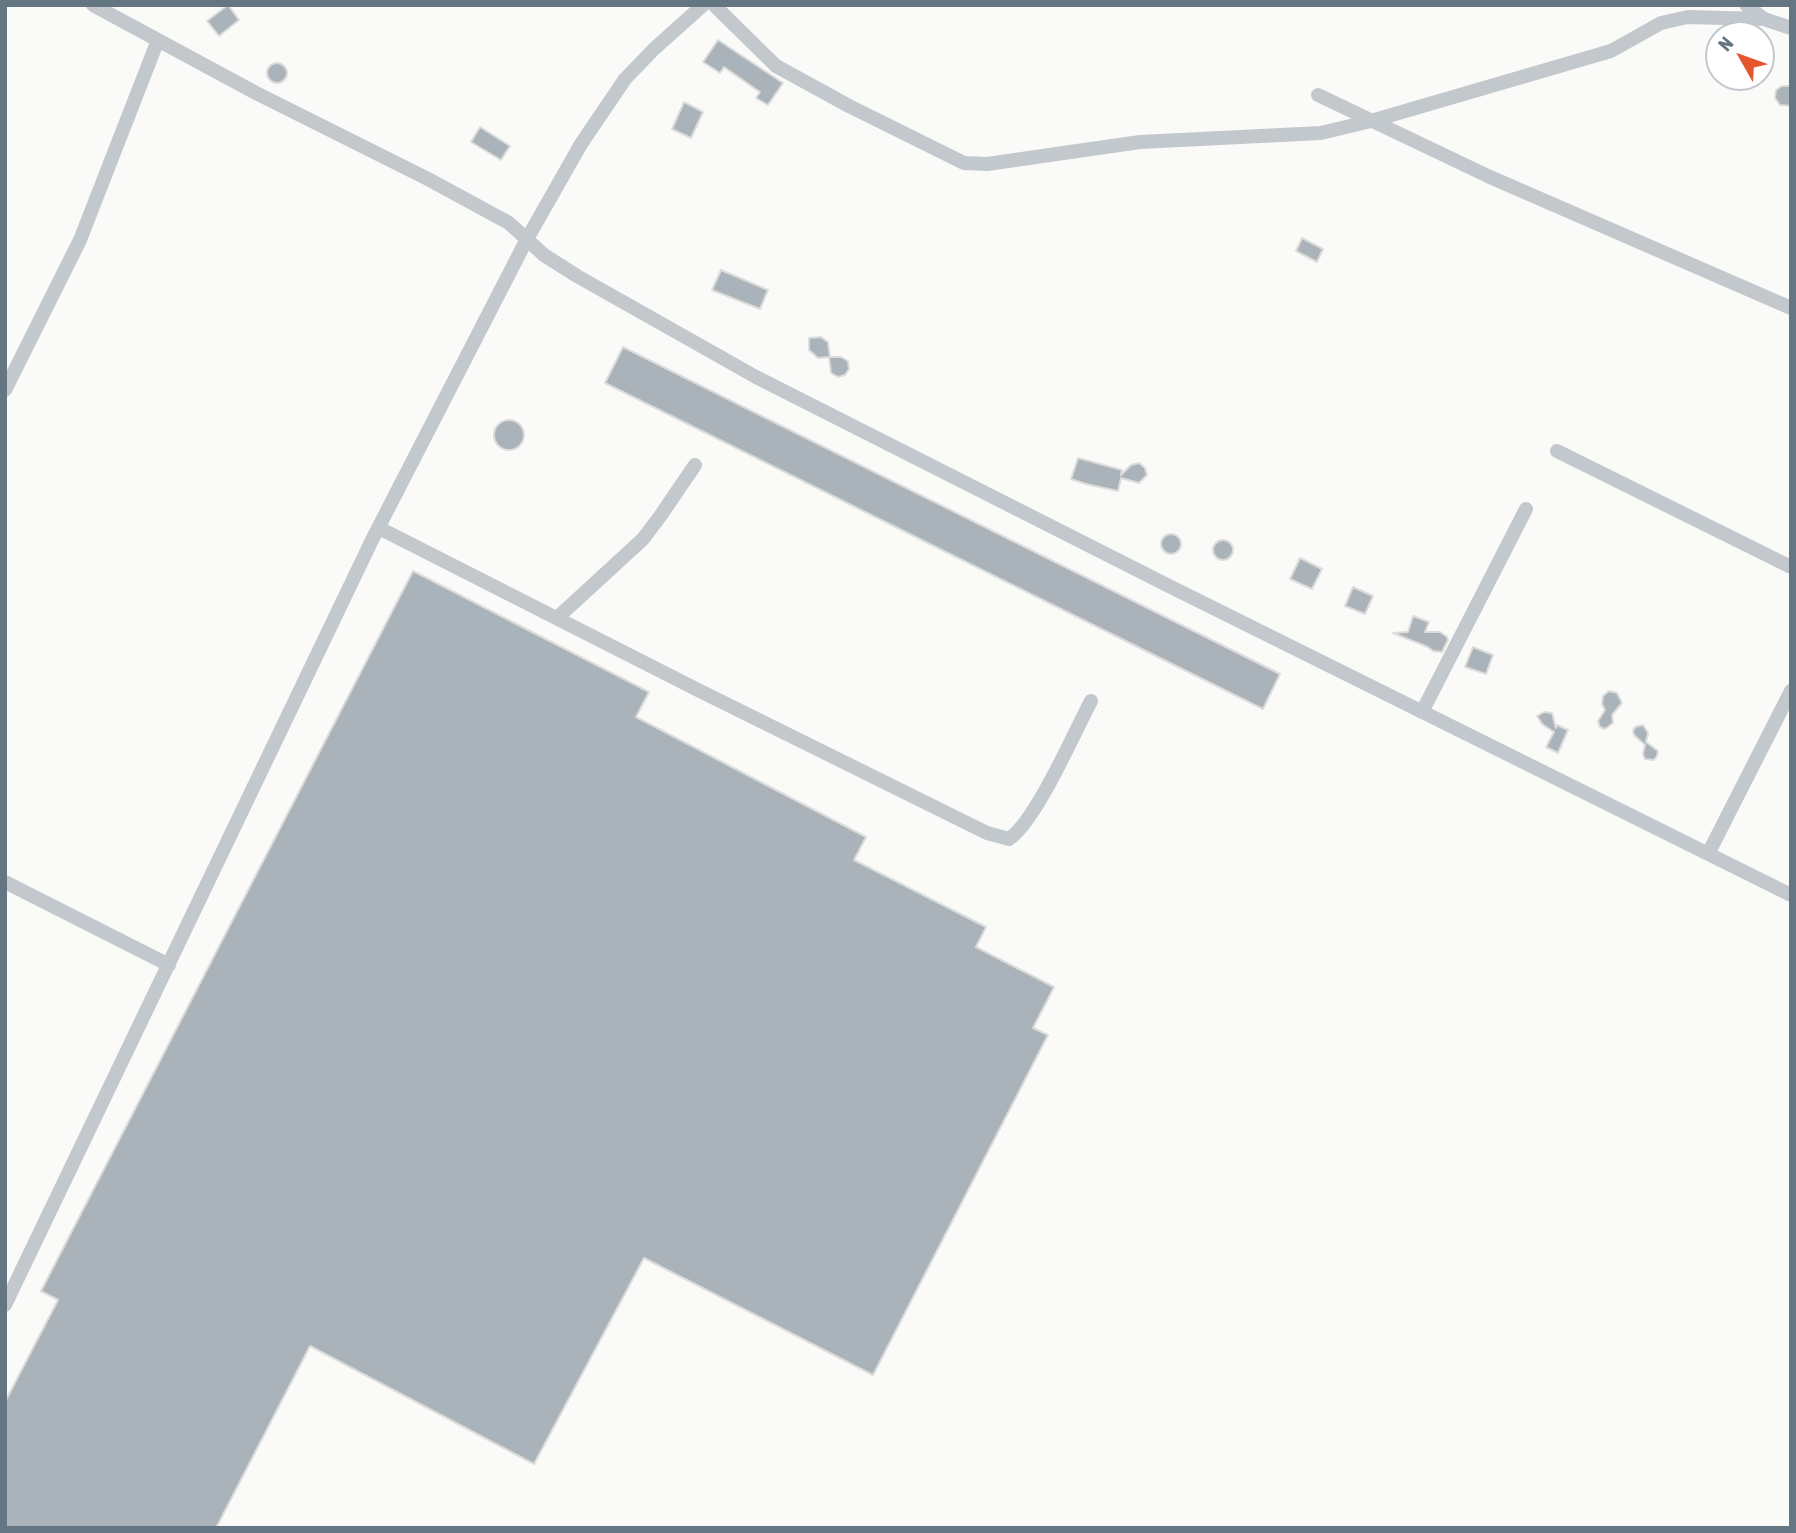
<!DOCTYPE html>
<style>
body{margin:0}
#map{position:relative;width:1796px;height:1533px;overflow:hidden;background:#fafaf8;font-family:"Asap Condensed",sans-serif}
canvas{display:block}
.frame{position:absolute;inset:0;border:7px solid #657683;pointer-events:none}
.north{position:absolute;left:1705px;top:21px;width:70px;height:70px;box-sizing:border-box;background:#fff;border:2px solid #c1c8cd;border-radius:50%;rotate:310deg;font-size:19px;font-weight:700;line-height:28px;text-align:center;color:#657683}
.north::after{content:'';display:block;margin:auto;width:24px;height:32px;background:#e4572e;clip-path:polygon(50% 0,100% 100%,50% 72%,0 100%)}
</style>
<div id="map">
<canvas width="1796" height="1533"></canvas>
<div class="frame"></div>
<div class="north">N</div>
</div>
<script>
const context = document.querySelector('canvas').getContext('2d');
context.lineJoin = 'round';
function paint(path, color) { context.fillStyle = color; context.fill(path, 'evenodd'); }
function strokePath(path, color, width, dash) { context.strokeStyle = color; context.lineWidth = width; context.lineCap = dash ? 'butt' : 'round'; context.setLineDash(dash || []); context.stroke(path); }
const building = new Path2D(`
 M228 5 239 20 219 36 207 21Z
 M718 40 783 83 768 105 756 98 760 92 724 67 720 73 703 62Z
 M267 73a10 10 0 1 1 20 0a10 10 0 1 1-20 0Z
 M1782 86H1791V106L1780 105 1775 98 1776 90Z
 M684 102 703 112 691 138 672 129Z
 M480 127 510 146 501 160 471 142Z
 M1302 238 1323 249 1317 262 1296 251Z
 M721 270 768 290 760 309 712 290Z
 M821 337 828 342 830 357 818 358 809 350V338Z
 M623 347 1280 674 1263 709 605 383Z
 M829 357H841L848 361 849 369 845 375 838 377 831 373Z
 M494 435a15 15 0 1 1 30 0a15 15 0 1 1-30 0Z
 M1078 458 1122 470 1121 475 1131 465 1139 463 1145 468 1147 475 1139 483 1121 478 1118 491 1086 484 1071 479Z
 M1161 544a10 10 0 1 1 20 0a10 10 0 1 1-20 0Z
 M1213 550a10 10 0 1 1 20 0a10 10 0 1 1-20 0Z
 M1300 558 1322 569 1312 589 1290 579Z
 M413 571 649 692 636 717 866 837 854 860 986 927 976 947 1054 987 1033 1028 1048 1035 873 1375 644 1258 534 1464 310 1346 216 1528H5V1402L58 1300 41 1291Z
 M1353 587 1373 596 1365 614 1345 606Z
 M1413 616 1429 622 1425 632H1440L1447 637 1448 640 1442 652 1433 651 1428 647 1393 633 1408 632Z
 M1473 647 1493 655 1486 674 1465 667Z
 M1609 691 1617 693 1622 703 1612 715 1613 723 1605 729 1600 727 1598 721 1605 710 1602 704 1603 696Z
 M1544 712 1552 713 1556 728 1557 725 1568 730 1558 753 1546 747 1554 732 1542 724 1537 716Z
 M1643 725 1648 733 1646 742 1658 751 1657 756 1654 760 1645 759 1643 754 1645 745 1634 735 1633 731 1635 727Z`);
paint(building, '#aab3b9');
strokePath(building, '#dcdcda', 2);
strokePath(new Path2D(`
 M93 5 256 93 428 179 509 223 544 255 577 276 756 377 1169 586 1791 895
 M714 5 776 66 849 106 964 163 987 164 1140 142 1321 133 1371 121 1611 51 1661 23 1688 17 1764 19 1791 28
 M1746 5 1764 19
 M1318 95 1490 177 1791 308
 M5 390 80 240 158 40
 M1557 451 1791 567
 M379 528 698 690 987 833 1009 839C1036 821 1074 733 1091 701
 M557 618 643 539 661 515 695 465
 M1422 712 1526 509
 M1709 852 1791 691
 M5 882 169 965
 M5 1305 373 538 527 239 581 144 625 79 654 49 703 5`), '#c3c8cc', 14);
</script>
